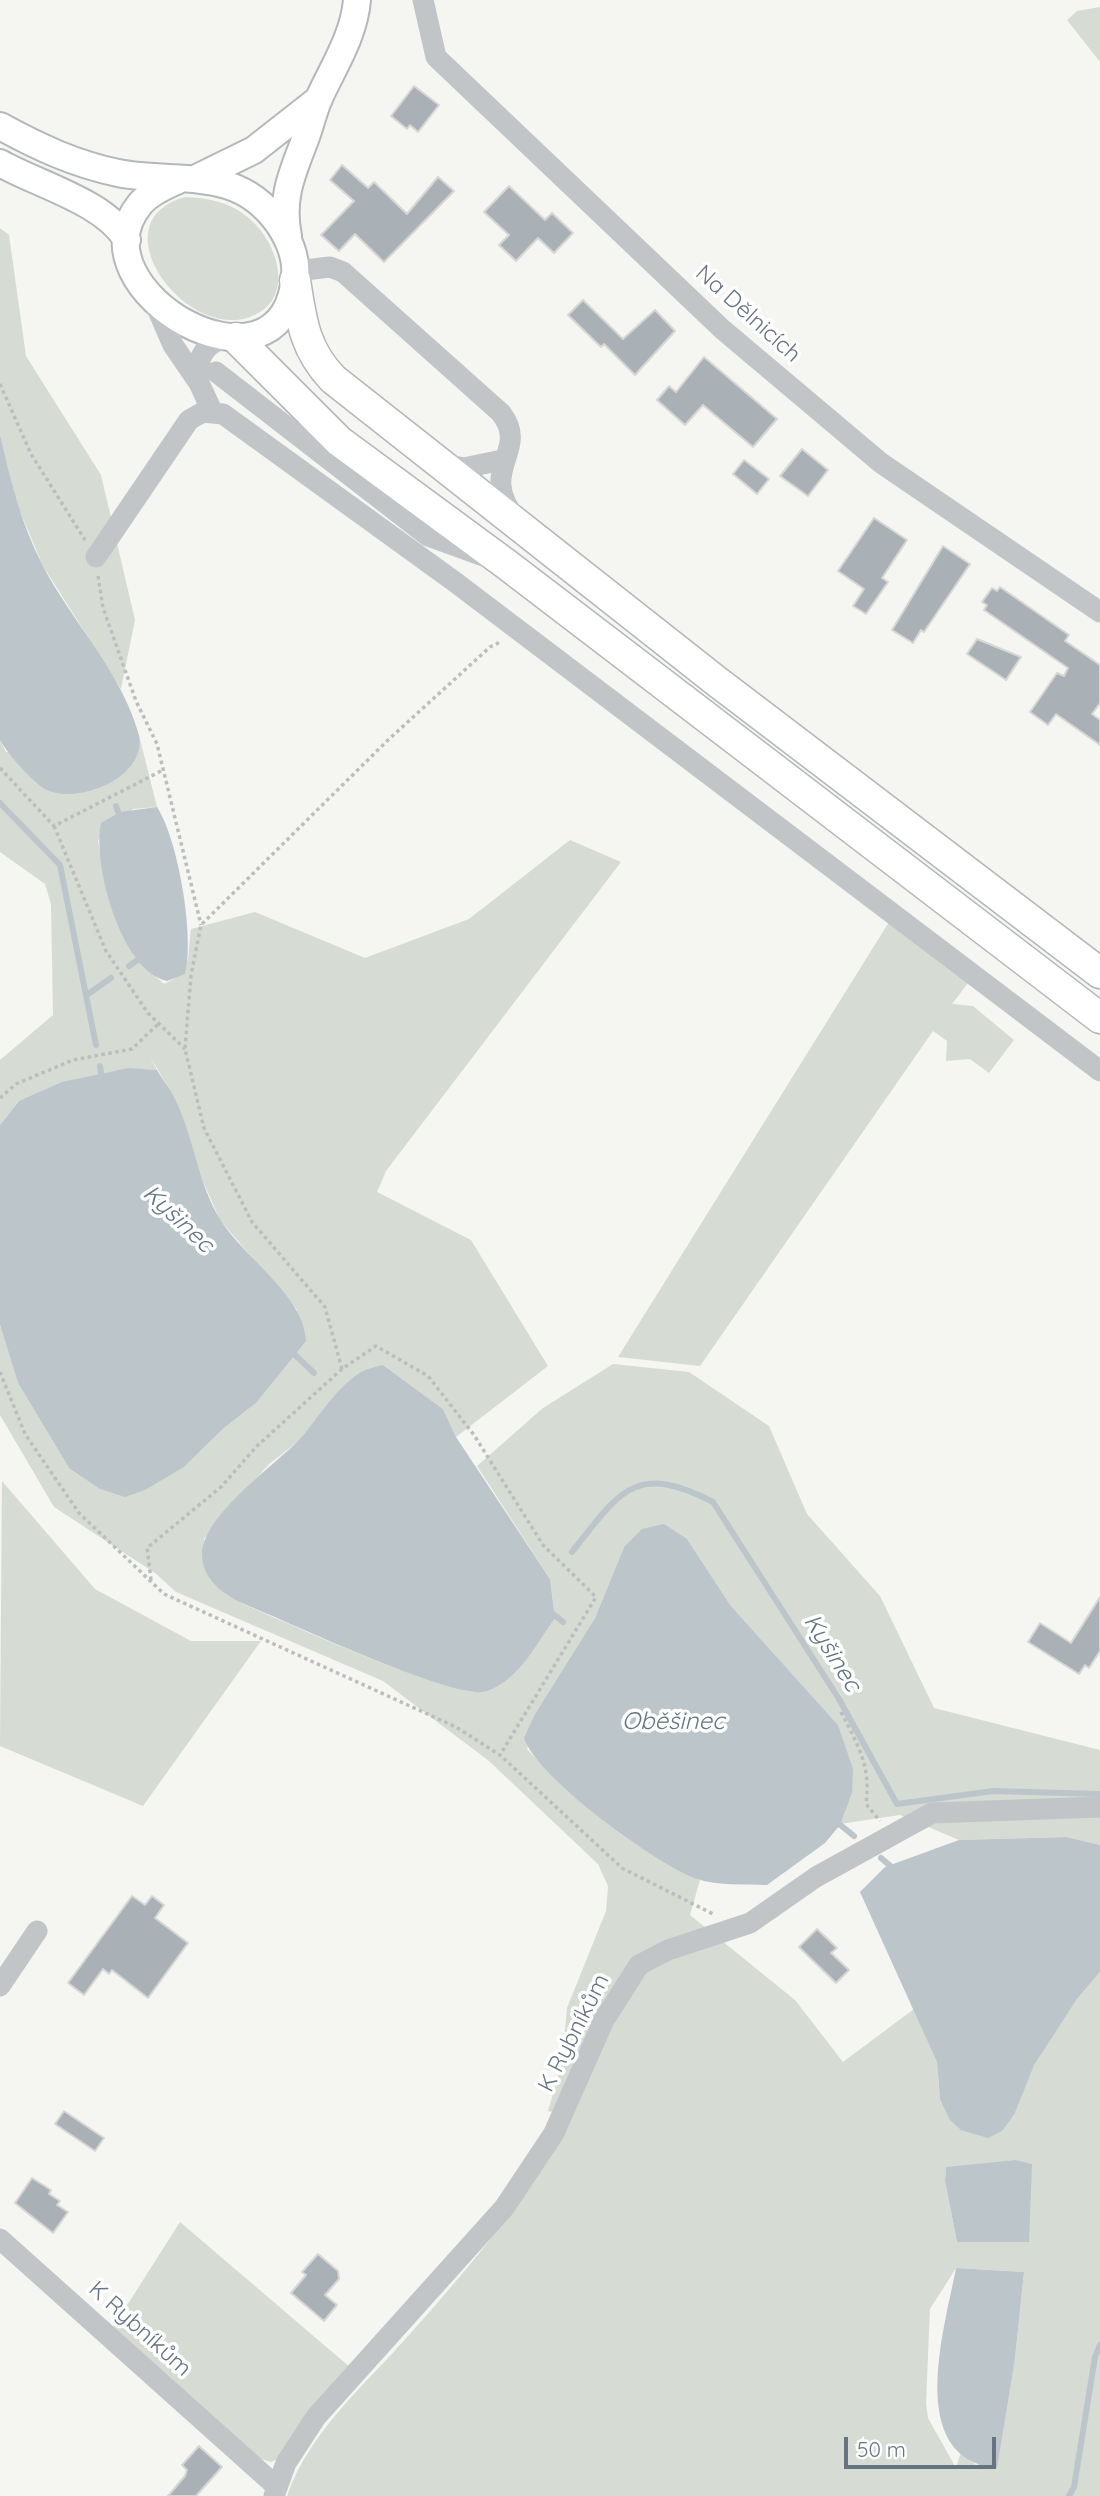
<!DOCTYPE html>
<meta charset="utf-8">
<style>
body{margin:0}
#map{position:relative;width:1100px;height:2496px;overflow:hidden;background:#f5f5f2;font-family:Quicksand,sans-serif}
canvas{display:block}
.scale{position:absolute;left:844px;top:2437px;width:152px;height:32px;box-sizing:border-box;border:4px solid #667481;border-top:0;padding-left:9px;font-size:21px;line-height:24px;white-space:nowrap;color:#667481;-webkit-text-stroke:5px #fff;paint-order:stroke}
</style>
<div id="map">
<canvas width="1100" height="2496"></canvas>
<div class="scale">50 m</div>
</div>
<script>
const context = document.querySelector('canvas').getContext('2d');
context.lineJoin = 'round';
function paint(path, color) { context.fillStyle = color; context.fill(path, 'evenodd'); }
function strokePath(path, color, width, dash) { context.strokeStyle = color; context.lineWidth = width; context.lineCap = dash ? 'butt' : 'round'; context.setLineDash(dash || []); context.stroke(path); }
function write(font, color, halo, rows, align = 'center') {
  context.font = font + ' Quicksand,sans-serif'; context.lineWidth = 7; context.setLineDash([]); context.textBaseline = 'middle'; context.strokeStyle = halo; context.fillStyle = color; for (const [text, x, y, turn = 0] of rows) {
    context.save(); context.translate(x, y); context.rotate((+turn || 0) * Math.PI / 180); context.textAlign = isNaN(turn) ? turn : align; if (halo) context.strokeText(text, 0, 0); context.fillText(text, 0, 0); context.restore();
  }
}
paint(new Path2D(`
 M1100 7V62L1067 20 1077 11Z
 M185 197C207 198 227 201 245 215 278 239 299 302 247 318 182 337 98 221 185 197Z
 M0 228 9 235 26 356 101 475 135 620 121 689 43 566 14 497 0 434Z
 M139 735 157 807 133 809 98 840C109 904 113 938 164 984 193 972 187 957 191 929L255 912 365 958 469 919 570 840 621 862 386 1171 377 1192 471 1240 548 1366 456 1437 443 1409 383 1365 319 1417 296 1443 268 1465 204 1539 225 1594 239 1602C278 1619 458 1702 488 1691 521 1678 536 1644 555 1617L550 1579 477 1466 543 1408 613 1364 689 1372 769 1426 807 1514 880 1596 934 1708 1100 1750V1845L1067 1837 959 1840 900 1815 840 1824 852 1793 838 1725 731 1606 687 1539 624 1547 595 1618 535 1714 527 1749C576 1801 634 1851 700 1880L690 1915 795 2000 843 2062 914 2009 937 2062 940 2099 1015 2113 1033 2065 1077 1999 1100 1972V2496H287C309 2432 365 2385 409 2335 470 2267 528 2197 572 2117L548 2111 562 2063 567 2008 606 1911 608 1886 598 1864 489 1761 383 1681 176 1592 155 1573 54 1507 0 1415V1325L18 1383 69 1468 184 1467 224 1428 256 1403 297 1310 220 1220 198 1170 174 1097 149 1055 157 1070 132 1069 19 1101 0 1125V1060L53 1015 51 904 45 884 0 852V740L6 752 136 757ZM1015 2160 1029 2241 957 2242 945 2181 946 2168ZM956 2268 1024 2272 1015 2358 1007 2392 977 2466 961 2452 956 2468 928 2418 926 2403 930 2309Z
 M889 922 968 983 952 1004 973 1006 1014 1040 989 1073 970 1059 946 1061 947 1041 933 1031 700 1366 618 1357Z
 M2 1481 95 1589 191 1641H261L143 1806 0 1746Z
 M180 2222 351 2368 283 2456 271 2462 258 2458 112 2329Z`), '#d6dcd3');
paint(new Path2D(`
 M0 434C10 479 21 524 43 566 72 622 120 670 138 732 151 776 79 805 47 790 33 783 7 753 0 740Z
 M157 807C178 839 195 937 185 974L167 981C121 971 92 864 101 823L120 812Z
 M129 1068 157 1070C162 1079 170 1088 174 1097 194 1136 197 1182 220 1219 242 1256 305 1296 306 1341L256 1403 224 1428 184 1467 145 1490 125 1497 100 1489 69 1468 18 1383 0 1325V1125L19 1101 62 1082Z
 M383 1365 443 1409 456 1437 550 1579 555 1618C536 1644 521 1678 488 1691 457 1703 281 1618 239 1602 221 1592 202 1578 202 1554 203 1516 272 1467 297 1442 318 1420 332 1392 358 1374 365 1369 375 1367 383 1365Z
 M664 1524 687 1539 731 1606 838 1725 853 1769 852 1793 840 1825 825 1843 767 1885C746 1884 718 1886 697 1879 657 1865 537 1778 524 1738L535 1714 595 1618 624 1547 642 1529Z
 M1067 1837 1100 1845V1972L1077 1999 1034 2065 1015 2113 1002 2131 988 2138 961 2130 950 2120 940 2099 937 2062 860 1892 885 1867 959 1840Z
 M1015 2160 1032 2164 1029 2242H957L945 2181 946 2167Z
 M956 2268 1024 2272 1015 2358 997 2468C904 2459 945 2327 956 2268Z`), '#bcc5ca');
strokePath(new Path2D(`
 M0 803 60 865 96 1045
 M116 806 121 820
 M129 966 139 959 138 952
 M88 994 111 978
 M100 1066 102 1080
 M290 1350 314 1373
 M572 1552C619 1493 634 1461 713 1502L839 1699 897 1804 993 1791 1100 1794
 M551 1612 563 1622
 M833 1819 854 1836
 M881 1858 894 1869
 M1069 2496 1074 2487 1095 2357 1100 2345`), '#bcc5ca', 6);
const building = new Path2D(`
 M414 86 439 105 418 132 410 125 407 129 391 116Z
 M342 165 368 188 374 182 407 214 438 177 454 191 384 262 355 234 339 251 321 235 354 201 330 180Z
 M509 186 545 220 552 213 573 233 554 253 538 238 516 261 499 245 509 235 484 212Z
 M583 300 623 339 655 310 675 331 635 375 604 344 601 347 568 315Z
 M704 357 777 419 753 447 703 405 685 425 657 400 669 386 676 392Z
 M802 449 828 470 808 496 780 476Z
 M744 460 769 479 757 494 733 474Z
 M874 518 907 540 882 578 888 582 866 614 853 606 864 589 838 571Z
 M943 546 970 564 924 632 921 630 913 643 892 630Z
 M1000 587 1069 635 1065 641 1100 665V703L1092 714 1100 720V745L1056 714 1048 725 1030 712 1057 673 1064 676 1068 668 984 610 987 605 982 602 992 588 997 591Z
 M977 639 1021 657 1006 680 967 654Z
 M1100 1597V1651L1089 1668 1085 1665 1079 1674 1028 1642 1040 1623 1071 1643Z
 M132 1896 145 1905 152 1896 164 1905 155 1918 188 1943 148 1998 112 1970 109 1974 103 1969 84 1995 68 1983Z
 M817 1929 837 1948 831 1953 849 1970 836 1983 799 1947Z
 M64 2111 104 2138 95 2151 55 2124Z
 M32 2178 51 2190 49 2194 60 2201 57 2205 68 2212 53 2233 15 2203Z
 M318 2254 338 2271 339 2279 325 2295 337 2305 324 2321 291 2293 306 2275 302 2272Z
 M199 2446 222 2467 196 2496H168L185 2476 187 2470 182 2465Z`);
paint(building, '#aab1b6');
strokePath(building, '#d6d7d4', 2);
const major = new Path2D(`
 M0 126C38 147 75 164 118 173 178 185 236 164 278 223 289 239 297 257 295 277 283 412 69 290 140 204 150 192 166 186 180 179
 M0 163C39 185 105 202 127 240
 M197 178 254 150 319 99
 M288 236C280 197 293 172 306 137 311 123 314 109 320 96 335 64 354 35 357 0`);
const highway = new Path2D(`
 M295 280C301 319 304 349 333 379L715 680 1100 973
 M236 338 339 441 506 564 1100 1018`);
strokePath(major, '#b4b8bb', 30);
strokePath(highway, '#b4b7ba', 33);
strokePath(new Path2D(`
 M0 384 31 454 85 540
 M98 576 103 608 136 701 157 744 201 925
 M0 768 54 826 163 770
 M54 826 106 951 148 1013 185 1049
 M0 1098 16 1084 73 1060 132 1049 158 1024
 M342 1369 325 1307 252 1222 204 1128 185 1049 191 975 201 925 388 740 490 647 500 642
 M0 1372 25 1434 79 1513 164 1594 456 1727 500 1755 622 1868 713 1914
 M151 1580 147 1548 221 1487 257 1446 342 1369 376 1346 428 1376 474 1435 543 1545 596 1597 500 1755
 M841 1712C858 1745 871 1766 866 1804L880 1821`), '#bbbdbf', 3.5, [3.5, 3.5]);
strokePath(new Path2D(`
 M423 0 436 57 722 329 881 463 1100 612
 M296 271 330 267 343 272 501 413C531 452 476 468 516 519
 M153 299 173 345 199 383 212 411
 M216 372 428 536 483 556
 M199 383C194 361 205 341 228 338
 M443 464 464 468 502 460
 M96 557 189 420 203 412 223 414 455 582 1100 1071
 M0 1986 37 1931
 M0 2239 276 2486
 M274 2496 286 2463 316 2417 504 2208 554 2133 604 2020 639 1965 668 1950 750 1923 816 1877 932 1813 1100 1807`), '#c1c5c8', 21);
strokePath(major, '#fff', 26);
strokePath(highway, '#fff', 30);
write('23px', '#667481', '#fff', [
 ["Na Dělnicích",748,314,42],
 ["K Rybníkům",574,2033,-63],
 ["K Rybníkům",140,2329,42]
]);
write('italic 24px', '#61767f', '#fff', [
 ["Kyšinec",178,1219,43],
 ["Kyšinec",832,1653,58],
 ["Oběšinec",673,1722]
]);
</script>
